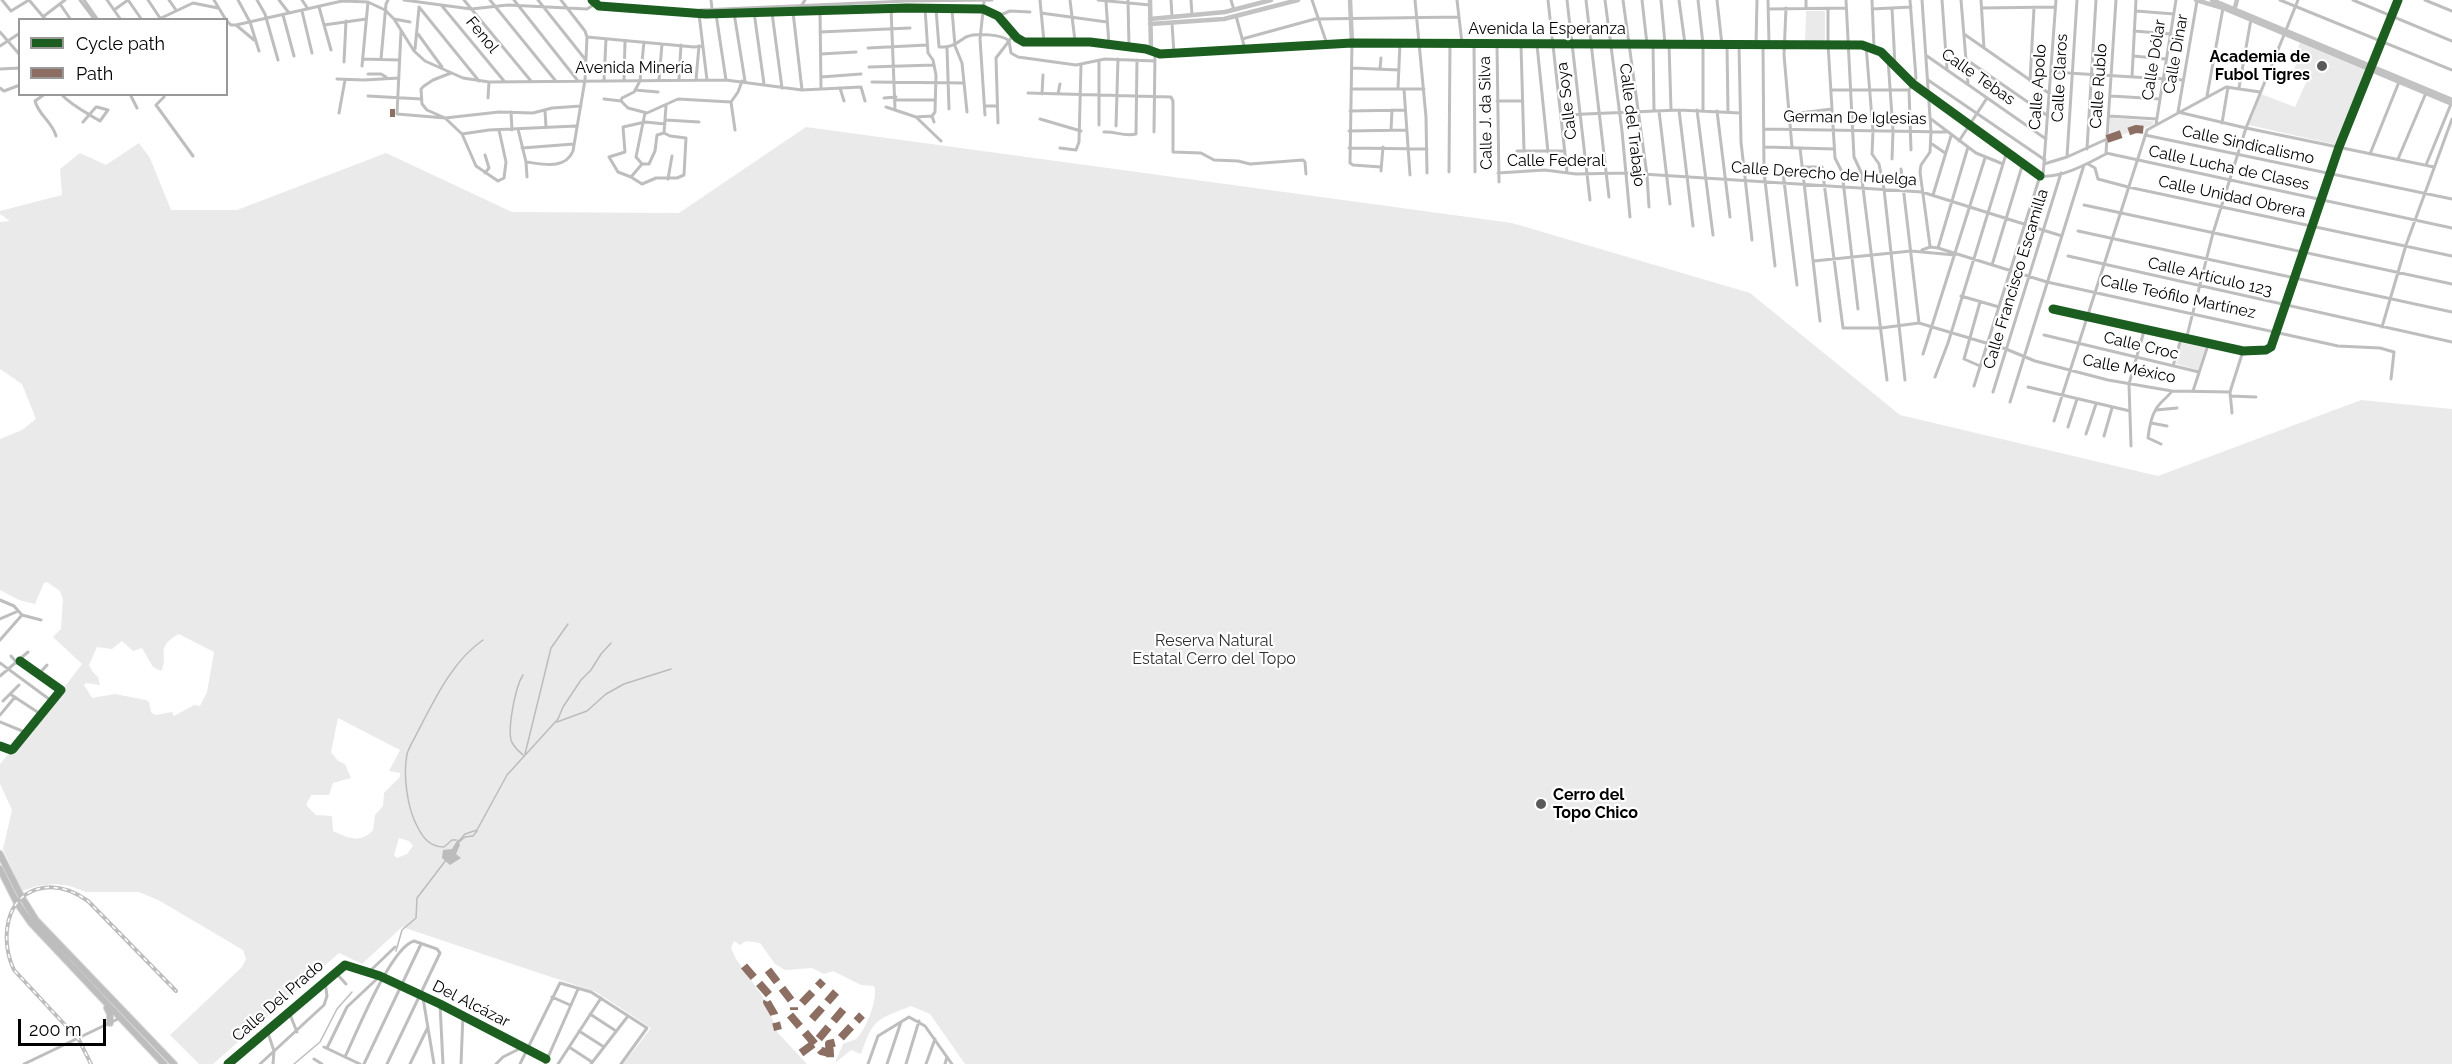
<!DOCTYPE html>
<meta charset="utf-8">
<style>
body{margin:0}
#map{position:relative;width:2452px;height:1064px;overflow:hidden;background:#fff;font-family:Raleway,sans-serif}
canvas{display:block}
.legend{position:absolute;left:18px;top:18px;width:210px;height:78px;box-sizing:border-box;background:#fff;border:2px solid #999;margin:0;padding:8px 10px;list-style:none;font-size:18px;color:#000}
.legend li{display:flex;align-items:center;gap:12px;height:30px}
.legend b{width:30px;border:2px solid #999}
.scale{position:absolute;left:18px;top:1019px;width:88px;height:27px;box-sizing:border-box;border:3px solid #000;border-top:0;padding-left:8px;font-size:18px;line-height:21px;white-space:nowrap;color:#000;-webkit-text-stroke:4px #fff;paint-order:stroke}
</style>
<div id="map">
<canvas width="2452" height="1064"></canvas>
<ul class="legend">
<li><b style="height:8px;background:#1b5e20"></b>Cycle path</li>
<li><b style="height:8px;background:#8d6e63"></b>Path</li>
</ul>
<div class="scale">200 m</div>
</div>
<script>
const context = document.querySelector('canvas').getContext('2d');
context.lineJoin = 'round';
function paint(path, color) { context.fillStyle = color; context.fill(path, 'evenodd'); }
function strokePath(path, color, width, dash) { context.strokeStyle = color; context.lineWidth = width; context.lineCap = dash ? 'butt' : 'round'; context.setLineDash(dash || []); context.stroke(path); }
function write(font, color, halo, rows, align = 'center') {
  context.font = font + ' Raleway,sans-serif'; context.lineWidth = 4.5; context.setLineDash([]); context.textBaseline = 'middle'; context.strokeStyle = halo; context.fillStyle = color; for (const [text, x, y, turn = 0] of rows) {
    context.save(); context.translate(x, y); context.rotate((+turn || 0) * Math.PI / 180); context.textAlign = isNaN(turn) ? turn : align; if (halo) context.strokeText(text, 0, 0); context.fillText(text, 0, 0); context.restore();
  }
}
paint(new Path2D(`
 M1806 11H1825V42H1805Z
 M2300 43 2367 71 2337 145 2249 125 2261 94 2295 107 2309 76 2294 69 2299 58 2295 55Z
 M2110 118 2153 121V125L2109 139Z
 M806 127 1512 223 1750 293 1900 415 2158 476 2361 400 2452 409V1064H965L930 1014 911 1006C877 1020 873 1018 861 1054L851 1050 835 1063 843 1044C846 1042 853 1041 856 1039 866 1031 879 996 874 986L861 985 833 971 824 974 812 968 785 970 775 964 760 943 746 941 740 945 734 941 731 948 736 959 765 1000 778 1033 807 1064H623L651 1028 596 992 402 927 362 964 339 953 213 1064H199L170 1035 242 967 246 959 243 950 160 901 139 892H86L70 886 54 884 37 886 22 891 3 849 12 810 0 784V764L10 752 12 754 65 691 63 689 82 664 53 637 61 629 63 599 60 591 47 582 44 583 35 604 19 600 0 590V439L22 430 36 419 22 384 0 369V222L10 221 0 214V211L62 195 60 169 80 153 106 165 139 143 150 158 171 210H237L386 153 512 212 679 213ZM179 634 214 652 207 692 200 706 194 705 174 716 172 712 155 715 151 712 149 702 146 700 115 694 92 698 84 685 86 683 100 685 98 677 92 671 89 665 97 647 112 649 122 641 133 651 142 648 153 667 161 671C170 655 153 648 179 634ZM338 718 400 750 389 771 400 773V777L384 793 383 806 375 815 373 830C360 844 348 838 333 831L332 816 316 815 306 805 311 795H329L333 783 351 778 345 764 338 761 331 752ZM399 838 409 841 413 846 407 854 397 858 394 855Z
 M2182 341 2206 346 2198 370 2176 364Z`), '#eaeaea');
paint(new Path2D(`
 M458 839 460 845 456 854 461 858 450 865 442 858 443 850 452 849Z`), '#bcbcbc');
strokePath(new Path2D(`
 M523 675C515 687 508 727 511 740 513 747 519 751 523 755
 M557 722 587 711 606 694 624 684 671 669
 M525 754 551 648 568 624
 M456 840H452L444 847C430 847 423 838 417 826 407 807 403 775 407 754 409 747 414 740 417 733 434 701 452 661 483 640
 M458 842 465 834 477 830 507 775 558 719 563 707 581 680 591 670 601 654 611 643
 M459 842 465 837 473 836 477 831
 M396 951 402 930 416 918 417 898 446 860
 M294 1064 320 1042 337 1009 352 992`), '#bcbcbc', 1.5);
const primary = new Path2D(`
 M0 854 21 896 36 920 174 1064
 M0 869 17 903 31 923 164 1064
 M107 1008 110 1014V1023`);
strokePath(primary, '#dbdbdb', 8);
strokePath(new Path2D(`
 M2 0 11 11 29 0 46 20
 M80 0 95 20
 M84 0 98 20
 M107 0 121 20
 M128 0 142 20
 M148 0 160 18
 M169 0 176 10
 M214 0 226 20
 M238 0 250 22 259 51
 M257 0 265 14 278 60
 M279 0 289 13
 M302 0 308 9
 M404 0 471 9 508 5 587 9 595 4
 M464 0 531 81
 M490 0 555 80
 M514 0 578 81
 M538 0 585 59
 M711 0 712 9
 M1040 0 1044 42
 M1070 0 1075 41
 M1098 0 1150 5
 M1128 0 1129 47
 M1171 0 1172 16
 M1191 0 1192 15
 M1231 0 1234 10
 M1312 0 1327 44
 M1415 0 1426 117 1427 173
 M1457 0 1462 43
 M1548 0 1567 172
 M1567 0 1590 200
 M1586 0 1609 197
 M1605 0 1622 131 1630 217
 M1623 0 1647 175 1649 207
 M1642 0 1647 44
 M1661 0 1665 44
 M1679 0 1685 44
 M1698 0 1703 44V110
 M1717 0 1722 45
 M1768 0 1769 44
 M1846 0 1854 157 1861 172 1887 380
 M1872 0 1874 48
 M1910 0 1916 78 1909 90 1911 150
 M1922 0 1931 132 1930 152 1921 165 1920 172 1930 246
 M1942 0 1947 69
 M1961 0 1968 84
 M1981 0 1984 48
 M2280 0 2452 70
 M2353 0 2452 41
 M2425 0 2452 11
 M2197 1 2178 112 2246 128 2434 167
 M984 2 980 39 985 115
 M1106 2 1109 45
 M60 4 71 20
 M442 6 504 81
 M319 7 331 50
 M419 7 479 81
 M891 8 895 109
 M925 8 928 53 933 60 936 75 935 112 932 116 934 122
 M1786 8 1784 55 1792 147
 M1806 8V0
 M1828 8V44L1835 158 1842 172 1858 309
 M1892 8 1895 65
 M1982 8 2055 7
 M936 9 939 47C952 48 956 43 966 37 976 33 1002 34 1009 41L996 58 998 123
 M1768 9 1846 8
 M1872 9 1911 7
 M114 10 128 0
 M952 10 955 46 962 63 967 112
 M302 11 312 53
 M798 11 805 0
 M820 11 821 89
 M2136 11 2174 14
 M754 12 764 84
 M793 12 802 90
 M695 13 700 10 907 1 992 0
 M734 13 745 81
 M772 13 782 88
 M1041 13 1107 22
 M699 14 707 80
 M716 14 726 80
 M283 15 294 56
 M44 16 65 0
 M998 16 1010 11 1030 12
 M1236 16 1245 49
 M394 19 410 22
 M157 20 193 3 218 8
 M226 20 231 25H236L342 1 368 2 385 10 394 19 414 51 425 61 463 78 489 82 726 80 802 90 861 87 865 101
 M1172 23 1174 54
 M236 25 254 40
 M324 25 366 19
 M2286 30 2298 0
 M401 31 397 114 445 118 499 112 533 113 552 108 581 106
 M2134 31 2171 34
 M0 32 20 55
 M820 32 910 28
 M418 34 442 67
 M1964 34 2050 94
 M1013 35 1009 41 1011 53 1018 57 1076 65 1105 59 1155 61
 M587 37 694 47 702 46
 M1242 39 1315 19 1459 17
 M1474 44 1475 172
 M1653 44 1654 111
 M1669 44 1671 110
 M1497 45 1499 182
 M1521 45 1524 150
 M1537 45 1548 152
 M1727 45 1728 112
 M1739 45 1741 142 1752 240
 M1756 45 1757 0
 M1763 45 1764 172 1775 266
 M1866 45 1873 131 1872 154 1879 164 1884 189 1905 380
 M0 46 20 33
 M868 48 927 45
 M947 48 949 109
 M415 49 419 8
 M821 54 856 52
 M1927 56 2046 139
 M2133 56 2166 59
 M363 59 399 60
 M381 59 386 4 388 0
 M1888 59 1893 131 1892 159
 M1967 60 2048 116
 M344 62 346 21
 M362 66 368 2
 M869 67 934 65
 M1352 68 1399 70
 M0 69 20 68
 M1380 69 1381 58
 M2051 72 2183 80
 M451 73 433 80 424 86 421 89 422 104 427 110 445 118 462 134 476 166 498 181 504 178 506 162 499 130
 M368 74H381L386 77
 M821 77 861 74
 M2132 77 2136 0
 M337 79 364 80 399 78
 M679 79 681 45
 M659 80 662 44
 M696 80 699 46
 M1928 80 2045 160
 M604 81 606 39
 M624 81 625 41
 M2030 81 2034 8
 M872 82 964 83
 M0 88 4 91 20 85
 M840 88 844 101
 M1398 88 1400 43
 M2239 88 2251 19
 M1351 89H1424
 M1404 89 1410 175
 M635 90 658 92
 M1831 90H1909
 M1028 93 1171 97 1173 101V152L1201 153 1214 160 1238 161 1250 164 1303 160 1305 162 1306 174
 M45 94 35 101C39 116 52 121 56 136
 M61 94C72 106 87 113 100 121L108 110 97 107H96L83 122
 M130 94 137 108
 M146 94H151
 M164 94V97L156 105 193 156
 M1042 94 1043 75
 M1058 94 1060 84
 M368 96 421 99
 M2111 96 2160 99
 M2207 96 2223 8
 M488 98 489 82
 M884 98 896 97
 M604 99 621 101
 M896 100H935
 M621 101 628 108 647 113 678 99 731 102
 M621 101 622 98 634 92 640 81 644 42
 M1497 101H1521
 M731 102 735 130
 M731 102 738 92 742 81
 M985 106H997
 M886 107 916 117 932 116
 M1679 110 1693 226
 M1697 110 1713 235
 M545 111 546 127
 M1350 111 1405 110
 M1659 111 1670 204
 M1717 111 1730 217
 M511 112 512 130
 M339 113 345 80
 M1791 114 1832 109
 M1562 115 1679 110 1740 113
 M2109 116 2157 119
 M916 117 941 141
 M1040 119 1081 131
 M1931 119 1976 153 2003 164
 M666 120 699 122
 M2222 123 2228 87
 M2156 124 2176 0
 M1099 125V61
 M1116 126 1118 59
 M518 129 526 162 527 177
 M1765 129 1946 132
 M1391 130 1392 110
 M1349 131 1407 130
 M1104 132C1115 131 1124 137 1136 134L1137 60
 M1154 132 1155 53
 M664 133 666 106
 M462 134 489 130 576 126
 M2145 135 2452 199
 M1959 141 1987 98
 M1932 144 1945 153
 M1765 147 1834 149
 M522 148 574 144
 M1060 148 1076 150 1079 142 1081 65
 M1349 148 1427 149
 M1800 148 1820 321
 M2341 148 2373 71
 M2087 149 2096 0
 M1517 151H1565
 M2106 153 2452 228
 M2106 153 2116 0
 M2370 154 2399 82
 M2067 157 2077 0
 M2398 159 2426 93
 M526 162C543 164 565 170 573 151L585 80 587 37 585 31 561 0
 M642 164 636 157 645 113
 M2044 164 2067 157 2107 139
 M2088 164 2095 168 2098 179 2128 187 2452 256
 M1782 165 1797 285
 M2426 165 2451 104
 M1381 167 1353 165 1350 163 1352 43 1846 44 1866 45 1881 52 1913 84 2040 176
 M1802 167H1822L1843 328H1881L1919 323 2006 349 2035 361 2108 380 2172 391 2230 392
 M1901 169 1919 323
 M1381 171 1383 147
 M1449 172 1450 43
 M485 173 489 168 485 155
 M1498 173 1545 170 1576 174 1627 173 1922 192 2062 236
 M2042 176C2063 178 2088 163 2106 154
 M2043 176 2056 0
 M631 177 642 184 656 178H677L684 175 686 138 670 136 664 133
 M631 177 618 172 609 157 625 152 623 127 645 122 665 124
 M631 177 642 164H649L655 151 657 135 664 133
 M668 179 672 156
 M1933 195 1951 136
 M2084 205 2452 284
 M2078 231 2452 312
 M1938 248 1968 147
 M1922 250 1930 247 1938 248 2047 282 2338 346 2380 348 2394 352 2391 379
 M2068 256 2452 342
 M1814 261 1911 251 1955 255
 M1992 265 2023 163
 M1961 296 1999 307
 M2053 309 2243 351 2266 350 2271 347 2339 147 2398 0
 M2382 327 2406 245 2452 119
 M2044 335 2199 372
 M2186 340 2213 233 2246 128 2284 35
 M1923 354 1985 158
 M1980 366 1964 359 1980 302
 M2173 366 2181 339
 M1935 377 1948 343 2007 151
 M1974 386 2040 176
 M2028 387 2130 411
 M2193 391 2208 345
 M1993 392 2061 173
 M2230 396 2256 397
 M2010 402 2084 165
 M2156 410 2177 408
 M2232 413 2230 392 2243 351
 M2054 421 2147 130 2226 87 2260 92
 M2151 423 2167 426
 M2068 427 2077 399
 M2086 434 2096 404
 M2104 436 2112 408
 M2161 444 2148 438C2149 429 2151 417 2156 409 2160 402 2167 398 2172 391
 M2131 446 2129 384 2144 331
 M0 600 14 606 22 615
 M22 615 41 620
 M0 619 16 612
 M0 640 22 615
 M11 656 17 663
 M0 663 53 702
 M38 675 47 665
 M0 676 28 652
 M10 694 42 715
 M3 701 19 685
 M0 715 15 697
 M0 722 27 733
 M0 746 11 750 13 749 61 690 20 661
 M335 972 346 984
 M368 973 395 947
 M552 997 570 1005
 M423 998 434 1064
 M440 1004 443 1064
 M289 1012 297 1032
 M590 1014 616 1031
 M267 1030 274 1051 273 1064
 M579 1031 604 1047
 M324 1047 360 1064
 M569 1047 592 1062
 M327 1048 347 1007 380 976
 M345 1057C356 1034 391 947 414 941L437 949 440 953 387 1064
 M314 1059 322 1064
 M24 1064 120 1018
 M228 1064 345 965 380 976 440 1004 546 1059
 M260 1064 324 1005 327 996 325 981
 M364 1064 421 944
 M410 1064 428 1027
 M461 1064 463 1014
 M496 1064 503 1057 523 1047
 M520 1064 560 983 591 992 647 1028 621 1064
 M545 1064 578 989
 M558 1064 601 998
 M591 1064 628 1016
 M868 1064 878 1036 909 1017 925 1026 952 1064
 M887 1064 901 1022
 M906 1064 919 1021
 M926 1064 935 1039
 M945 1064 947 1057`), '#bebebe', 3);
strokePath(new Path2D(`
 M592 0 599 6 706 14 907 8 983 9 998 16 1017 38 1024 42H1090L1166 54 1352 43 1350 0
 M1150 0 1151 50
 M2196 0 2223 8 2452 104
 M2212 0 2452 100
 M2234 11 2237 0
 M1150 19 1225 12 1271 0
 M1150 24 1224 19 1298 0`), '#c2c2c2', 4.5);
strokePath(primary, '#bdbdbd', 6);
const rail = new Path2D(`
 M91 1064 79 1040 14 970C0 941 4 894 43 888 59 885 75 892 88 901L176 991`);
strokePath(rail, '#bdbdbd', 4);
strokePath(rail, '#fff', 1.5, [4.5]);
strokePath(new Path2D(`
 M390 113H395
 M2107 139 2136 129 2147 130
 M744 966 770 996 767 1002 774 1014 778 1030
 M768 970 794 1004V1010
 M802 1003 823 981
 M790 1015 821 1051 830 1053V1064
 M812 1019 836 992
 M801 1053 816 1042 847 1005
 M830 1053 829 1044 837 1042 862 1015`), '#8d6e63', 8, [15, 8]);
strokePath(new Path2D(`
 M592 0 599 6 706 14 907 8 983 9 998 16 1017 38 1024 42H1090L1146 49 1160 54 1352 43 1862 45 1881 52 1913 84 2040 176
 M2053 309 2243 351 2266 350 2271 347 2339 147 2398 0
 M0 746 11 750 13 749 61 690 20 661
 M228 1064 345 965 380 976 440 1004 546 1059`), '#1b5e20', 9);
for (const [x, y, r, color] of [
 [2322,66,6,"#595959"],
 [1541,804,6,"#595959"]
]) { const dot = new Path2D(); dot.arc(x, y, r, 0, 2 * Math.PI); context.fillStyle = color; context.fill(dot); strokePath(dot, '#fff', 2); }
write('16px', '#000', '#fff', [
 ["Avenida la Esperanza",1547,29],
 ["Fenol",482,35,51],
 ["Calle Dinar",2176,54,-80],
 ["Calle Dólar",2154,60,-81],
 ["Avenida Minería",634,68],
 ["Calle Tebas",1978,77,35],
 ["Calle Claros",2060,78,-87],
 ["Calle Rublo",2099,86,-86],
 ["Calle Apolo",2038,87,-86],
 ["Calle Soya",1567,101,-97],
 ["Calle J. da Silva",1486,113,-91],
 ["German De Iglesias",1855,118,1],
 ["Calle del Trabajo",1632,125,83],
 ["Calle Sindicalismo",2248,145,12],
 ["Calle Federal",1556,161],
 ["Calle Lucha de Clases",2229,168,12],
 ["Calle Derecho de Huelga",1824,174,4],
 ["Calle Unidad Obrera",2232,197,12],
 ["Calle Artículo 123",2210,277,13],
 ["Calle Francisco Escamilla",2016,279,-73],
 ["Calle Teófilo Martínez",2178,297,12],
 ["Calle Croc",2141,346,13],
 ["Calle México",2129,369,11],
 ["Calle Del Prado",278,1001,-41],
 ["Del Alcázar",471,1004,27]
]);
write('bold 16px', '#000', '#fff', [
 ["Academia de",2310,57],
 ["Fubol Tigres",2310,75],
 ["Cerro del",1553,795,"left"],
 ["Topo Chico",1553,813,"left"]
], 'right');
write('16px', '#303030', '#fff', [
 ["Reserva Natural",1214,641],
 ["Estatal Cerro del Topo",1214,659]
]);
</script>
